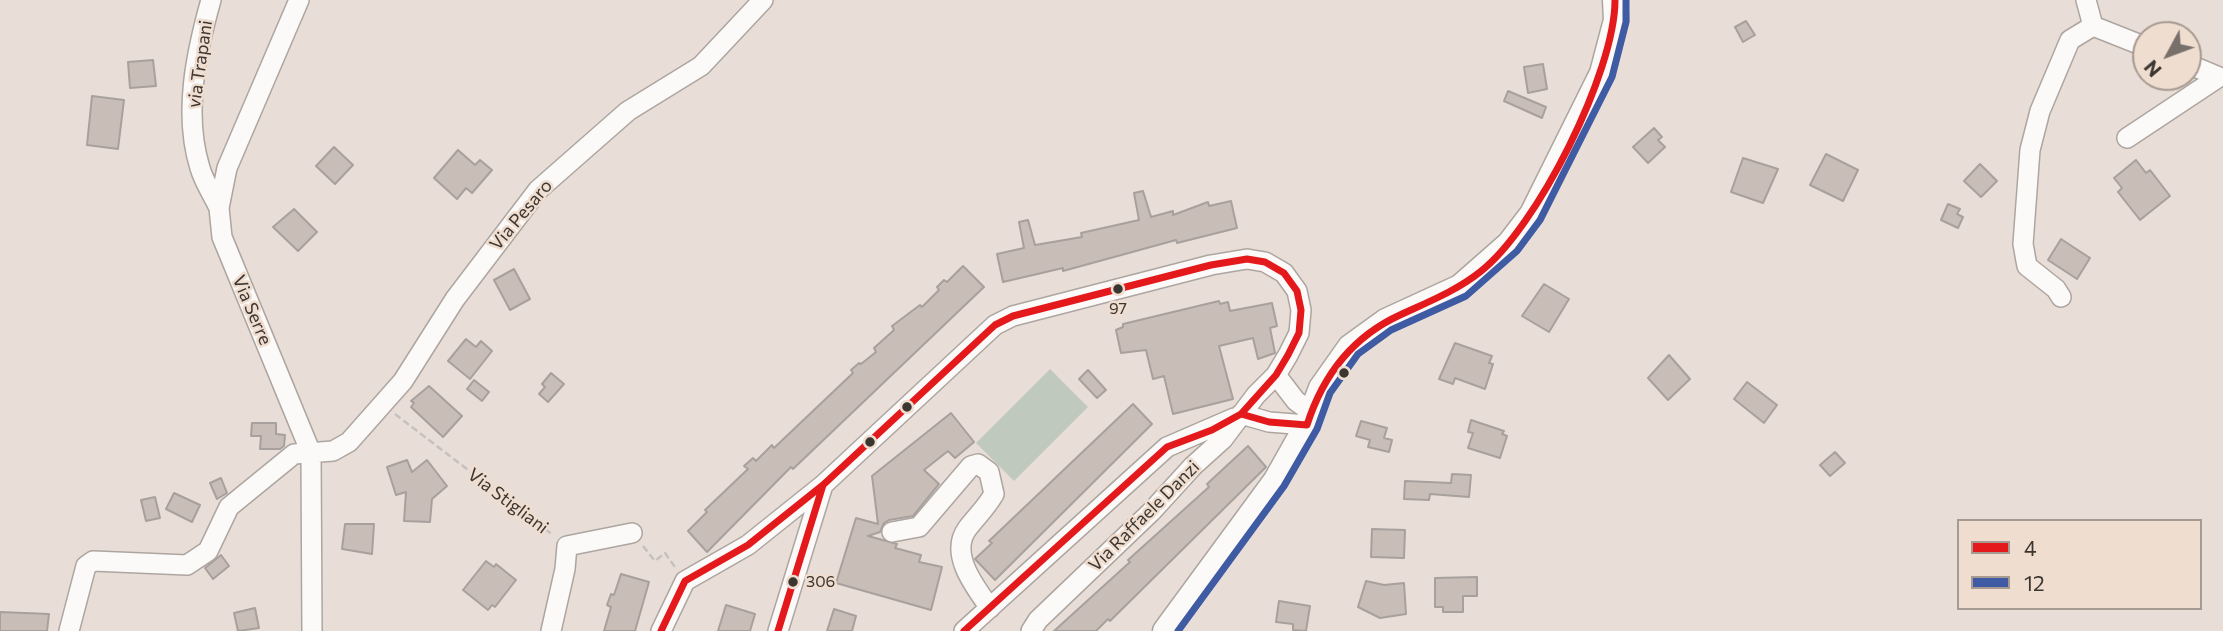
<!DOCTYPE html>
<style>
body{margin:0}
#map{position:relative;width:2223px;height:631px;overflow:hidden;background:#e8ded7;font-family:Commissioner,sans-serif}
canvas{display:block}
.legend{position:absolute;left:1957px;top:519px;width:245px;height:91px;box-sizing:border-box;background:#efddd0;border:2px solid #a79a90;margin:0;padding:9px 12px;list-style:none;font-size:21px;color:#3c3631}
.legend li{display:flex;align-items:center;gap:14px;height:35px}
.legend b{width:35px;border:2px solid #a79a90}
.north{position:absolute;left:2132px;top:21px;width:70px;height:70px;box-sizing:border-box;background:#efddd0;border:2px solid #a79a90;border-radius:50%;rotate:229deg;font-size:19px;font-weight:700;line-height:28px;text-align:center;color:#3c3631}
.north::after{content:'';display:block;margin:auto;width:24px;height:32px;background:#78716b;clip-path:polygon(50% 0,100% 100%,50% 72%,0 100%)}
</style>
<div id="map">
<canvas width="2223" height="631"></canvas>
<ul class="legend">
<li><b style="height:9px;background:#e4191c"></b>4</li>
<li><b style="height:9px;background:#3e5ba3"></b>12</li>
</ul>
<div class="north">N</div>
</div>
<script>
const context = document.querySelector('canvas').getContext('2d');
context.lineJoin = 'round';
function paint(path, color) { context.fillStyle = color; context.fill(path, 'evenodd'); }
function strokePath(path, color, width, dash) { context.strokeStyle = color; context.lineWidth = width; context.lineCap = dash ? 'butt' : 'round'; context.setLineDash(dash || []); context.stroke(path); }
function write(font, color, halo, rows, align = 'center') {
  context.font = font + ' Commissioner,sans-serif'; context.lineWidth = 5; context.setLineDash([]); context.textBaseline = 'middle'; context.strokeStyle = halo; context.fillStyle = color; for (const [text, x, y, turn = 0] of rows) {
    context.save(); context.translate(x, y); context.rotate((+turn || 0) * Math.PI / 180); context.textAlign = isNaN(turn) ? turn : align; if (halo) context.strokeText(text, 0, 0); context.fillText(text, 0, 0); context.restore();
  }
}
paint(new Path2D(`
 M1050 369 1088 407 1014 481 976 443Z`), '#bfc9bd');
const building = new Path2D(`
 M1746 21 1755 35 1743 42 1735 27Z
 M153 60 156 86 130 88 128 62Z
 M1543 64 1547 89 1528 93 1524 67Z
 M1508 91 1546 107 1542 118 1504 101Z
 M92 96 124 100 118 149 87 145Z
 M1654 128 1662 137 1658 140 1665 147 1648 163 1633 147Z
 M334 147 353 165 335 184 316 166Z
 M458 150 475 165 480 160 492 170 472 193 466 188 457 199 434 178Z
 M1826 154 1858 170 1843 201 1810 185Z
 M1743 158 1778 169 1763 203 1731 192Z
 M2136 160 2146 173 2150 170 2170 196 2140 220 2118 192 2122 188 2114 178Z
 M1980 164 1997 181 1981 197 1964 181Z
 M1143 191 1151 217 1173 211V215L1208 202 1209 206 1231 201 1237 228 1177 243 1176 240 1063 271V268L1003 282 997 254 1024 248 1019 222 1028 220 1035 245 1082 237 1081 233 1139 220 1134 193Z
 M1948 204 1960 209 1957 214 1963 217 1958 228 1941 220Z
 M294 209 317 232 298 251 273 227Z
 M2061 239 2090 258 2077 279 2048 260Z
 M963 266 984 287 793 469 791 467 707 552 688 531 707 512 705 510 748 469 744 466 753 458 756 461 772 445 774 448 853 373 851 370 859 363 861 364 876 352 874 348 894 330 892 326 920 305 922 307 939 290 937 287 944 280 947 282Z
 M514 269 530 299 510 310 494 280Z
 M1544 284 1569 299 1549 332 1522 316Z
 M1219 301 1220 304 1228 302 1230 311 1272 303 1277 326 1270 328 1275 353 1258 359 1253 338 1219 346 1233 399 1173 414 1164 376 1153 379 1146 350 1121 353 1116 330 1123 327V324Z
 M466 339 476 347 481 341 492 351 470 379 448 361Z
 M1455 343 1492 356 1489 363 1493 364 1485 389 1455 378 1453 384 1439 379Z
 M1669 355 1690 379 1668 400 1648 378Z
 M1088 370 1106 390 1097 398 1079 379Z
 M551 373 564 384 548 402 539 394 545 387 542 384Z
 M474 380 489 392 482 401 467 389Z
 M1747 382 1777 405 1764 423 1734 399Z
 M429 386 462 416 443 437 411 407 414 403 411 401Z
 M1133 404 1152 424 995 580 975 559 992 543 989 541Z
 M951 413 974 442 955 458 948 451 924 470 939 484 913 516 889 520 884 523 880 532 868 536 897 544 895 548 921 555 919 562 942 567 931 610 836 583 856 518 878 524 872 476Z
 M1471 420 1504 431 1502 434 1507 436 1500 458 1468 448 1473 433 1468 432Z
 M1361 421 1387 428 1384 438 1392 440 1389 452 1368 447 1370 440 1356 436Z
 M252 423H276V434L285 435 284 446 280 449H260L261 436H251Z
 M1248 446 1266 467 1110 621 1108 619 1096 631H1054L1130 562 1128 560 1209 487 1207 484Z
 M1835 452 1845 463 1830 476 1820 465Z
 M407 460 412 472 427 460 447 486 432 499 430 522 404 521 406 492 396 495 387 467Z
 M1452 474 1471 475 1469 497 1430 494 1429 500 1404 499 1405 481 1451 483Z
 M221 478 227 493 217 499 210 483Z
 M174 493 200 505 192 522 166 509Z
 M155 497 160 518 146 521 141 500Z
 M345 524H374L372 554 342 549Z
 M1372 529 1405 530 1404 558 1371 557Z
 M221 555 229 566 213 579 205 568Z
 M486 561 494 567 496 564 516 580 495 607 492 605 488 610 463 590Z
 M621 574 649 582 635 631H604L611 607 607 605 611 594 614 595Z
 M1477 577V596H1463V612H1443V607H1435V578Z
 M1366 581 1384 585 1404 583 1406 614 1380 618 1358 607Z
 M1279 601 1310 606 1306 631 1293 630V624L1276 622Z
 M726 605 755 614 750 631H718Z
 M255 608 259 628 238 631 234 613Z
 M834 609 856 616 852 631H827Z
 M0 612 49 614 47 631H0Z`);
paint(building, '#c9bdb8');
strokePath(building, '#a8a09c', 2);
const minor = new Path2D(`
 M211 0C196 53 183 114 200 168 204 182 213 195 219 208
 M299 0 227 168 219 208 222 237 311 453 312 631
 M2086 0 2093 26 2146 47
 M2127 138 2219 77 2188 64
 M2061 297 2056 289 2027 266 2023 244 2030 150 2040 111 2070 40 2093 26
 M1276 375 1296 401 1310 411
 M1241 414 1269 422 1307 425
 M892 532 919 527 971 466 978 464 989 472 994 494C986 508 976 517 967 529 949 554 975 587 990 608
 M69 631 86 566 93 561 187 565 208 551 229 507 294 454 333 451 349 442 403 381 455 299 538 190 628 111 701 66 763 0
 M551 631 565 569 567 546 632 533
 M661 631 685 581 748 545 823 485 995 325 1013 316 1211 265 1247 259 1265 262 1284 273 1297 291 1301 310 1299 333 1288 355 1276 375 1256 395 1223 439 1193 466 1151 512 1038 620 1031 631
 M778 631 823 485
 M964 631 1167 447 1234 418`);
const tertiary = new Path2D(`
 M1165 631 1276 480 1307 425 1321 388 1350 347 1386 321 1460 287 1509 244 1532 214 1602 73 1616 20 1615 0`);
strokePath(minor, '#ada5a0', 22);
strokePath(tertiary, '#ada5a0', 27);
strokePath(new Path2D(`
 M395 414 553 535
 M643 546 655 561 665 553 675 567`), '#c5c1bf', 2.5, [7, 3.5]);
strokePath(minor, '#fcfaf9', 19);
strokePath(tertiary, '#fcfaf9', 24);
strokePath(new Path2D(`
 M1241 414 1269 422 1307 425C1323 375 1352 337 1400 315 1428 302 1456 291 1480 272 1537 228 1615 72 1615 0
 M661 631 685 581 748 545 823 485 995 325 1013 316 1211 265 1247 259 1265 262 1284 273 1297 291 1301 310 1299 333 1288 355 1276 375 1241 414 1212 430 1167 447 964 631
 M778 631 823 485`), '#e4191c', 7);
strokePath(new Path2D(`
 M1178 631 1284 486 1317 429 1330 393 1358 354 1391 330 1466 296 1517 251 1540 220 1612 77 1626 22V0`), '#3e5ba3', 7);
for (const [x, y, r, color] of [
 [1118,289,6,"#3c3631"],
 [1344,373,6,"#3c3631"],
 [907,407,6,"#3c3631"],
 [870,442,6,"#3c3631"],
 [793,582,6,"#3c3631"]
]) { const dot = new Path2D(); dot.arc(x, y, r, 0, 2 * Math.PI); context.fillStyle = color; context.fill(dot); strokePath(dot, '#efddd0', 2.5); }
write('16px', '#3c3631', '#efddd0', [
 ["97",1118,309],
 ["306",806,582,"left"]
]);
write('18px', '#3c3631', '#efddd0', [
 ["via Trapani",200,64,-82],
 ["Via Pesaro",521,215,-50],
 ["Via Serre",252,310,67],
 ["Via Stigliani",508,501,37],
 ["Via Raffaele Danzi",1144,516,-45]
]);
</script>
